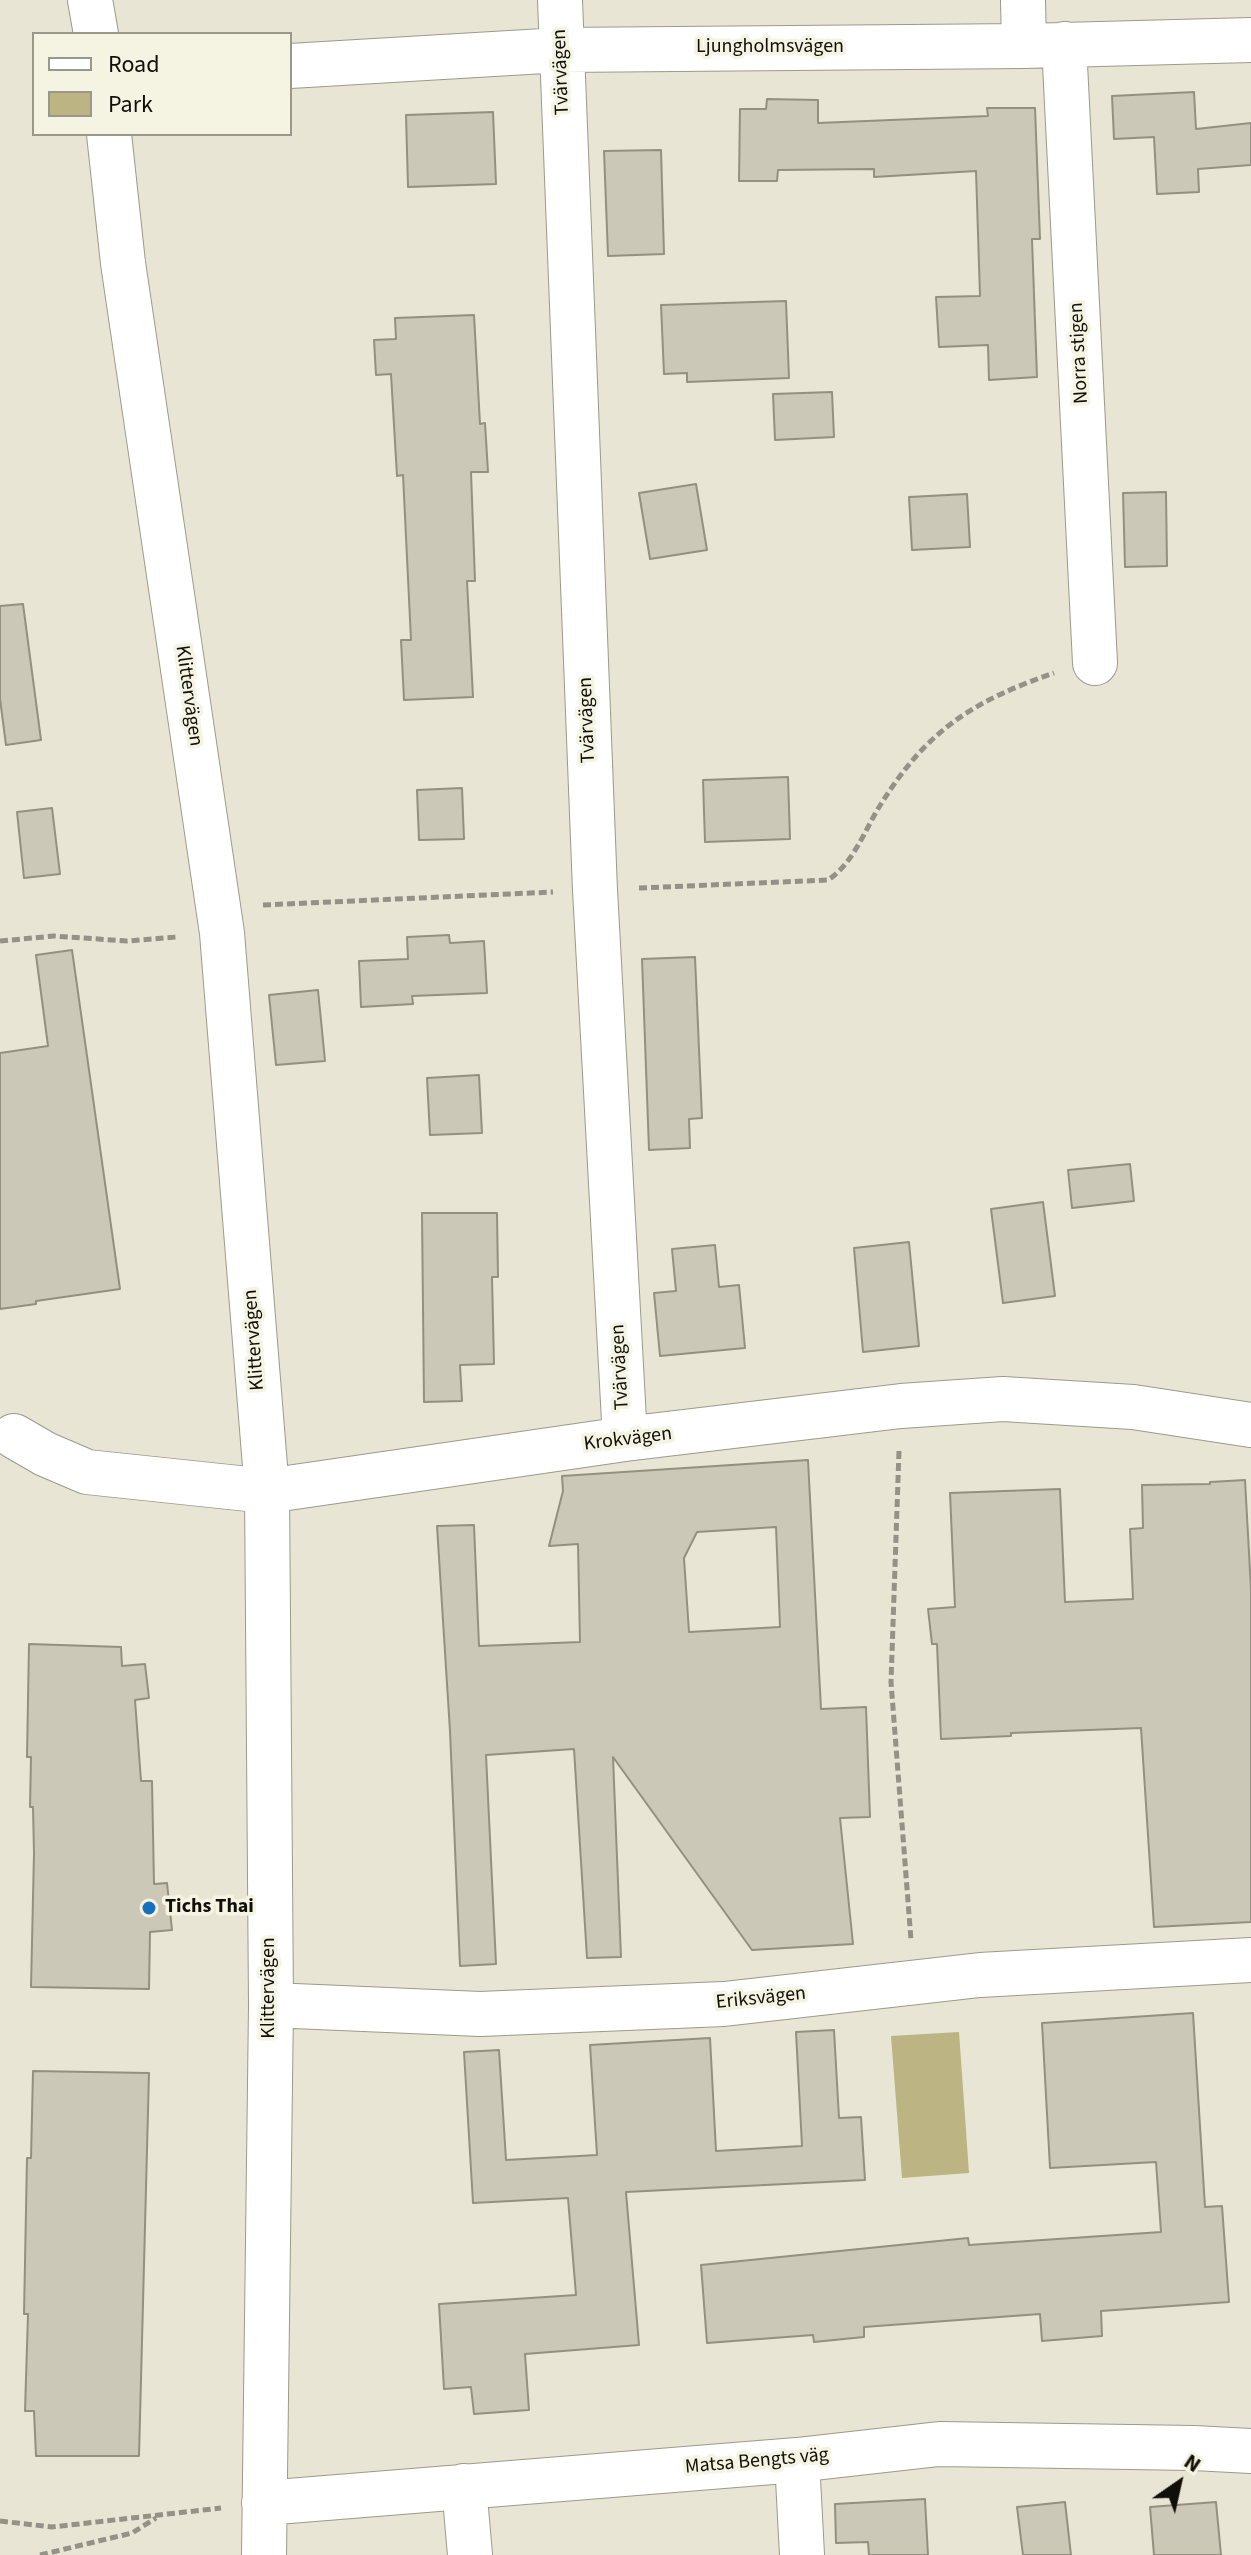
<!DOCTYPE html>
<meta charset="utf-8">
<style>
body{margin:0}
#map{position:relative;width:1251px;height:2555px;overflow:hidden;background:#e8e5d5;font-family:"Source Sans 3",sans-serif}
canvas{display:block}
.legend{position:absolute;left:32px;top:32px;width:260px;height:104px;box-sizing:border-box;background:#f5f3e2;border:2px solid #99988b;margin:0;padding:10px 14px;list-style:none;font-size:24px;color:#100f09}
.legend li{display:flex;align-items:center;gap:16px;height:40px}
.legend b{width:40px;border:2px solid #99988b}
.north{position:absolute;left:1139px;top:2443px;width:80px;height:80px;-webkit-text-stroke:6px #f5f3e2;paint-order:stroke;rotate:34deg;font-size:22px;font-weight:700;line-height:32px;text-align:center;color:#100f09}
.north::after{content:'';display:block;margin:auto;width:28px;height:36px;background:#100f09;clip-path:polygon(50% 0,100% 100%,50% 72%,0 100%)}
</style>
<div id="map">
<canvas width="1251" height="2555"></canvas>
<ul class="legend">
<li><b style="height:10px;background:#fff"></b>Road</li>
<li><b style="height:22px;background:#bcb482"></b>Park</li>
</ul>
<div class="north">N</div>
</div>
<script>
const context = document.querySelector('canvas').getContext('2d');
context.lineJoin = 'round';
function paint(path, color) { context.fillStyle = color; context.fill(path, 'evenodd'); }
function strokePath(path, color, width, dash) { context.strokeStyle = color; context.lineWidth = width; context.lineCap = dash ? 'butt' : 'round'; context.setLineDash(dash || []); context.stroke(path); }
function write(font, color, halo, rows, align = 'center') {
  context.font = font + ' "Source Sans 3",sans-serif'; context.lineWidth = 7; context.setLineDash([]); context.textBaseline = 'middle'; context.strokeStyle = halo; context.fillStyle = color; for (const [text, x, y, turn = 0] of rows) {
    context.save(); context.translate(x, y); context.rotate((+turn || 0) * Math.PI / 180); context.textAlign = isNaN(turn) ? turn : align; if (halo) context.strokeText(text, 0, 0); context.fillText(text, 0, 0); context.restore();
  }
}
paint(new Path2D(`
 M959 2032 969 2173 902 2178 891 2036Z`), '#bcb482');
const building = new Path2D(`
 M1194 92 1196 129 1251 123V165L1198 169 1199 192 1157 194 1154 137 1114 139 1112 96Z
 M767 99 818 100V123L988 116 987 108H1035L1040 239H1032L1037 377 989 380 988 345 939 347 936 297 980 296 976 171 874 177V169L778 170 777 181H739L740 109H766Z
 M493 112 496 184 408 187 406 115Z
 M661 150 664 254 608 256 604 151Z
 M786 301 789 378 687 382V373L664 374 661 305Z
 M474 315 480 424 485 423 488 472H471L475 581H467L473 697 404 700 401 640H411L403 475 397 476 391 374 376 375 374 340 396 339 395 318Z
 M832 392 834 437 775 440 773 394Z
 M696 484 707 550 650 559 639 493Z
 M1166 492 1167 566 1125 567 1123 493Z
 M967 494 970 547 912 550 909 497Z
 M23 604 41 740 6 745 0 699V606Z
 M788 777 790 839 705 842 703 780Z
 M462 788 464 839 419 840 417 790Z
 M52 808 60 874 24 878 17 812Z
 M449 935 450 943 484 941 487 993 412 996 413 1004 361 1007 359 961 408 959 407 937Z
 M72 950 120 1289 36 1301V1304L0 1309V1053L48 1046 36 955Z
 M695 957 702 1118 689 1119 690 1148 649 1150 642 959Z
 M318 990 325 1061 276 1065 269 995Z
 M479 1075 482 1133 430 1135 427 1078Z
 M1130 1164 1134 1201 1072 1208 1068 1170Z
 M1043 1202 1055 1296 1003 1303 991 1209Z
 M422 1213H497L498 1277H492L494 1364 460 1365 462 1401 424 1402Z
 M909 1242 919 1346 863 1352 854 1248Z
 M715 1245 719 1287 739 1285 745 1348 660 1356 654 1293 676 1291 672 1249Z
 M808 1460 821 1709 866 1707 870 1817 840 1818 853 1944 752 1950 613 1757 621 1957 587 1958 574 1749 486 1755 496 1964 460 1966 450 1731 437 1526 474 1525 479 1646 580 1642 578 1544 549 1546 563 1491 562 1476ZM776 1527 780 1627 689 1632 684 1558 697 1532Z
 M1245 1480 1251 1589V1922L1154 1927 1141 1728 1011 1733V1736L941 1739 937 1644H932L928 1609 955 1607 950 1493 1060 1489 1065 1602 1133 1599 1130 1529 1143 1528 1142 1485 1210 1484V1482Z
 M29 1644 121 1647 122 1666 145 1664 149 1698 135 1700 141 1781H152L154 1884 167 1883 172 1930 150 1932 149 1989 31 1987 34 1853 33 1807H30L31 1757H27Z
 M1193 2013 1205 2207 1222 2206 1229 2302 1101 2311 1102 2336 1042 2341 1040 2314 864 2327V2337L814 2342 813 2335 707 2343 701 2265 968 2238 969 2245 1161 2232 1156 2162 1050 2168 1042 2023Z
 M834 2030 839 2118 861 2117 865 2180 626 2192 639 2345 525 2354 529 2410 474 2414 471 2387 444 2389 439 2304 576 2295 568 2198 473 2203 464 2052 499 2050 506 2160 597 2155 590 2045 710 2038 716 2151 802 2146 796 2032Z
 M33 2071 149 2073 139 2456H36L34 2411H25L28 2314H24L27 2158H31Z
 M925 2499 928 2555H869L868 2542 836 2543 835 2504Z
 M1065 2502 1071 2555H1023L1017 2507Z
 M1216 2502 1221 2555H1154L1150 2507Z`);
paint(building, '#cbc8b8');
strokePath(building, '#939081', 2);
const minor = new Path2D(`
 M90 0 96 34
 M560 0 595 890 625 1439
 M1023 0 1024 46
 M1064 44 1095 663
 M290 66 561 50 1024 46 1251 40
 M109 134 123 263 222 933 267 1491 271 2005 264 2555
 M14 1436 45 1454 87 1472 267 1491 625 1439 901 1406 1003 1399 1133 1407 1251 1425
 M271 2005 480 2014 724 2004 980 1975 1251 1960
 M797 2460 802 2555
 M464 2486 470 2555
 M264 2503 797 2460 939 2444 1194 2448 1251 2451`);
strokePath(minor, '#9c9a8a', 46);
strokePath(new Path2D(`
 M639 888 828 880C854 863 865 829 881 804 927 730 973 701 1054 673
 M263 905 553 892
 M0 941 54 936 127 941 177 937
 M899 1451 891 1682 911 1940
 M0 2521 52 2527 221 2508
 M40 2555 132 2533 156 2518`), '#949286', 5, [8, 4]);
strokePath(minor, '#fff', 44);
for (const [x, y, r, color] of [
 [149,1908,8,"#1571be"]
]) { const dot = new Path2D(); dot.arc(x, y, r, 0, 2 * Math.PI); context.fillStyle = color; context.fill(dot); strokePath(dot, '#f5f3e2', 3); }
write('20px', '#100f09', '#f5f3e2', [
 ["Ljungholmsvägen",770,48],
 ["Tvärvägen",562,72,-92],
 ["Norra stigen",1080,353,-93],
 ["Klittervägen",188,696,82],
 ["Tvärvägen",588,720,-92],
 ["Klittervägen",255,1340,-94],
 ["Tvärvägen",621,1367,-93],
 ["Krokvägen",628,1440,-7],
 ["Klittervägen",270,1988,-90],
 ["Eriksvägen",761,1999,-6],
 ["Matsa Bengts väg",757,2462,-5]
]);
write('bold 20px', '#100f09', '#f5f3e2', [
 ["Tichs Thai",165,1908]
], 'left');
</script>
